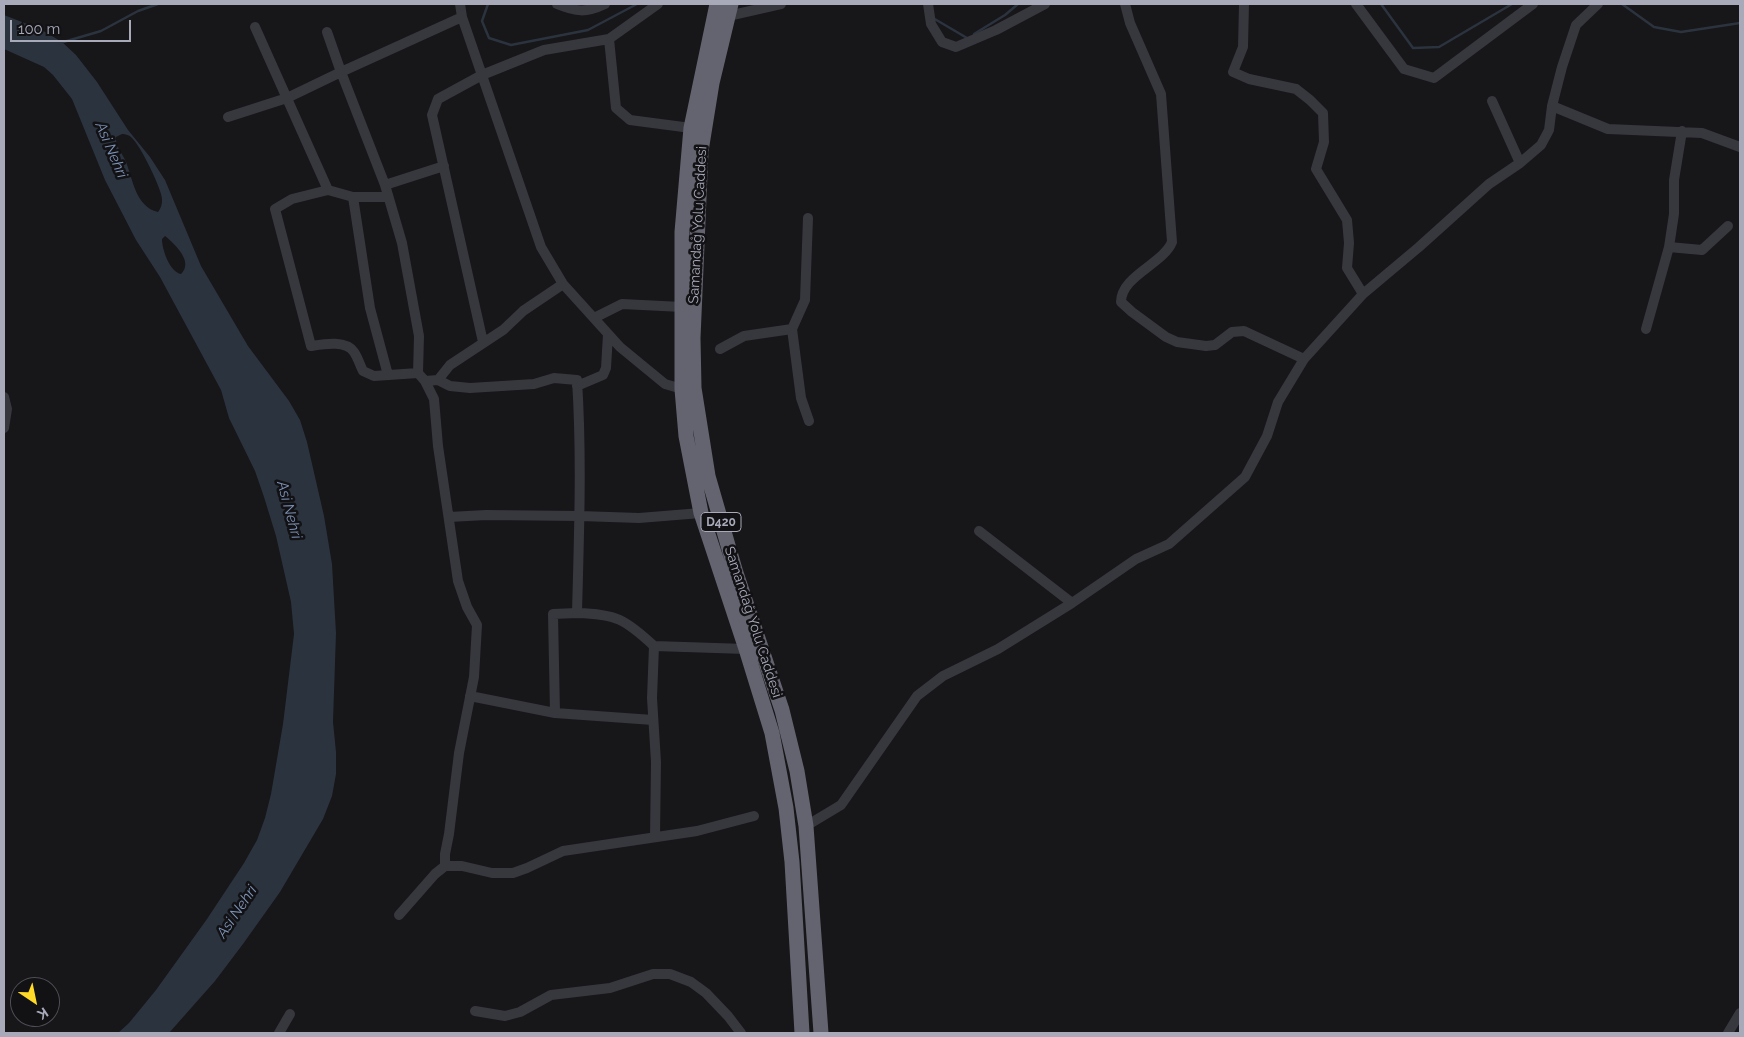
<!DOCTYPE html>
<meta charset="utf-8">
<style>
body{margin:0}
#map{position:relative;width:1744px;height:1037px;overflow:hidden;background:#171619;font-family:Raleway,sans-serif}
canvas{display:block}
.frame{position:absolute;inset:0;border:5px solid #a8aaba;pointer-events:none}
.north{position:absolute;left:10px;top:977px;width:50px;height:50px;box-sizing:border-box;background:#121114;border:1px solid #4e4e56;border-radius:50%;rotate:146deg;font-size:14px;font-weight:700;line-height:20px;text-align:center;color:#a8aaba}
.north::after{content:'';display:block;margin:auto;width:18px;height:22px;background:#ffda28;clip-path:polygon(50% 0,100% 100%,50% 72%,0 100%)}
.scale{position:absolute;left:10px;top:20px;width:121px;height:22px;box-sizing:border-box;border:2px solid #a8aaba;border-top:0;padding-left:6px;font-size:15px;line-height:18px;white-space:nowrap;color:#a8aaba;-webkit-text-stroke:4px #121114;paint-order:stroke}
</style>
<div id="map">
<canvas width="1744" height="1037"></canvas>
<div class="frame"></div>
<div class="north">K</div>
<div class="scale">100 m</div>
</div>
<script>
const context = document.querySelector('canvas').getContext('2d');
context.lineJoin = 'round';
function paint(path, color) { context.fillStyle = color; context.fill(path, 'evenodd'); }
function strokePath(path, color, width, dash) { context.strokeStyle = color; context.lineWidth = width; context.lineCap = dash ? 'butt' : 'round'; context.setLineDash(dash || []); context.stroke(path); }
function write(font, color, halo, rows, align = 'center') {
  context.font = font + ' Raleway,sans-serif'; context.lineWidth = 5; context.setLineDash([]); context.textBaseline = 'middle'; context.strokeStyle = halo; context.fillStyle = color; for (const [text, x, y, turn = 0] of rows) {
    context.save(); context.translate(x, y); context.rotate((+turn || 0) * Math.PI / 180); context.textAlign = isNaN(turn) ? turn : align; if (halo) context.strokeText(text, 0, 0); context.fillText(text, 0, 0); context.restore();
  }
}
paint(new Path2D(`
 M4 15 40 29 62 42 76 55 97 82 128 130 150 157 165 180 201 266 248 346 289 401 300 420 307 442 324 516 332 564 336 633 333 722 336 752V774L332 796 323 819 280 892 243 944 215 981 169 1033H118L129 1023 156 990 207 919 244 863 257 840 265 818 271 794 283 724 294 634 291 602 276 536 264 497 255 471 229 418 221 390 160 277 136 240 105 180 72 99 53 75 44 67 4 49ZM122 134C126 134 129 135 132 138 141 147 158 182 161 194 163 201 162 207 158 212 136 207 133 180 126 162 123 154 115 146 116 137ZM165 236C175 244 194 262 181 274 170 272 162 250 162 239Z`), '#2b333e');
strokePath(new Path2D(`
 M488 4 482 21 489 38 511 45 588 30 637 4
 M1381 4 1413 48 1439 47 1512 4
 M1622 4 1654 27 1681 32 1740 23
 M933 18 967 38
 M974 34 1005 15 1018 4
 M60 43 101 31 138 11 158 4`), '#2b333e', 2.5);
strokePath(new Path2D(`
 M460 4 462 17 541 247 563 284 620 347 665 384 682 389 688 388
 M557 4C576 12 586 13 605 4
 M928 4 931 24 942 42 956 47 996 30 1045 4
 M1125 4 1130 23 1161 94 1172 242C1163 264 1121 276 1121 302L1132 312 1166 337 1177 342 1206 346 1215 345 1232 332 1244 331 1304 359
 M1244 4 1243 47 1233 72 1249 79 1296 89 1310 100 1323 113 1324 142 1316 169 1347 220 1349 243 1347 268 1363 294
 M1356 4 1404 69 1434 78 1533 4
 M728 16 781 4
 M255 27 328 190
 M327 32 341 72 385 185 402 243 419 336 418 373
 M609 39 616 108 630 120 691 128
 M1492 101 1520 163
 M1552 106 1608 129 1702 133 1740 147
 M228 117 287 98 341 72 462 17
 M385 185 444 166
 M353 197 370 308 388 375
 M388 197H353L328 190 292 199 275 209 311 346C324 344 346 340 354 352 358 358 360 365 363 371L374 376 418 373 425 381 438 380 450 365 503 330 523 311 563 284
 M808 218 805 300 792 329 801 398 809 421
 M1669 247 1702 250 1728 226
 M594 318 622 304 682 307
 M1646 329 1669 247 1674 214V180L1682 131
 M483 342 432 115 438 99 482 75 544 50 609 39 658 4
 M720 349 744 336 792 329
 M438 380 450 386 470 388 534 384 554 378 577 380C582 458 579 535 577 613 616 614 625 619 654 646L652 698 656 762 655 837
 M425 381 434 399 438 446 458 581 467 607 477 625 474 677 459 753 449 834 445 854V866
 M577 386 603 375 606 368 608 334
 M4 397 7 409 4 428
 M449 517 486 515 580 516 639 518 701 513
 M979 531 1072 603
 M654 646 746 649
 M470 696 555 713 653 720
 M555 713 553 614 577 613
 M806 826 841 805 917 696 943 676 998 649 1072 603 1136 559 1169 544 1245 477 1267 436 1278 402 1304 359 1363 294 1419 247 1489 184 1520 163 1541 145 1549 130 1552 106 1562 67 1576 25 1598 4
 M399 915 435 874 445 866H462L492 873H513L527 868 563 851 697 831 754 816
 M475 1011 505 1016 520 1012 551 995 610 988 653 974H670L691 982 706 993 728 1016 741 1033
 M279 1033 290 1014
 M1728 1033 1740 1013`), '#37373e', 10);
strokePath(new Path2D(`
 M717 4 691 128 682 232V389L686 436 701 513 746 649 772 733 786 808 792 862 802 1033
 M731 4 712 83 701 151 693 338 694 388 708 476 736 573 782 710 797 771 806 826 821 1033`), '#63646f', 15);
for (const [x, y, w] of [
 [721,522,40]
]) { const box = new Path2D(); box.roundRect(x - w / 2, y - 9.5, w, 19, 4); context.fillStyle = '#121114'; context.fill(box); strokePath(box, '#a8aaba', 1); }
write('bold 12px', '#a8aaba', null, [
 ["D420",721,522]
]);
write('14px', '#a8aaba', '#121114', [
 ["Samandağ Yolu Caddesi",698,225,-87],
 ["Samandağ Yolu Caddesi",753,622,72]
]);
write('italic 15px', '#7c92b7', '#121114', [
 ["Asi Nehri",111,150,67],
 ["Asi Nehri",289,510,75],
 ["Asi Nehri",237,912,-56]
]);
</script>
